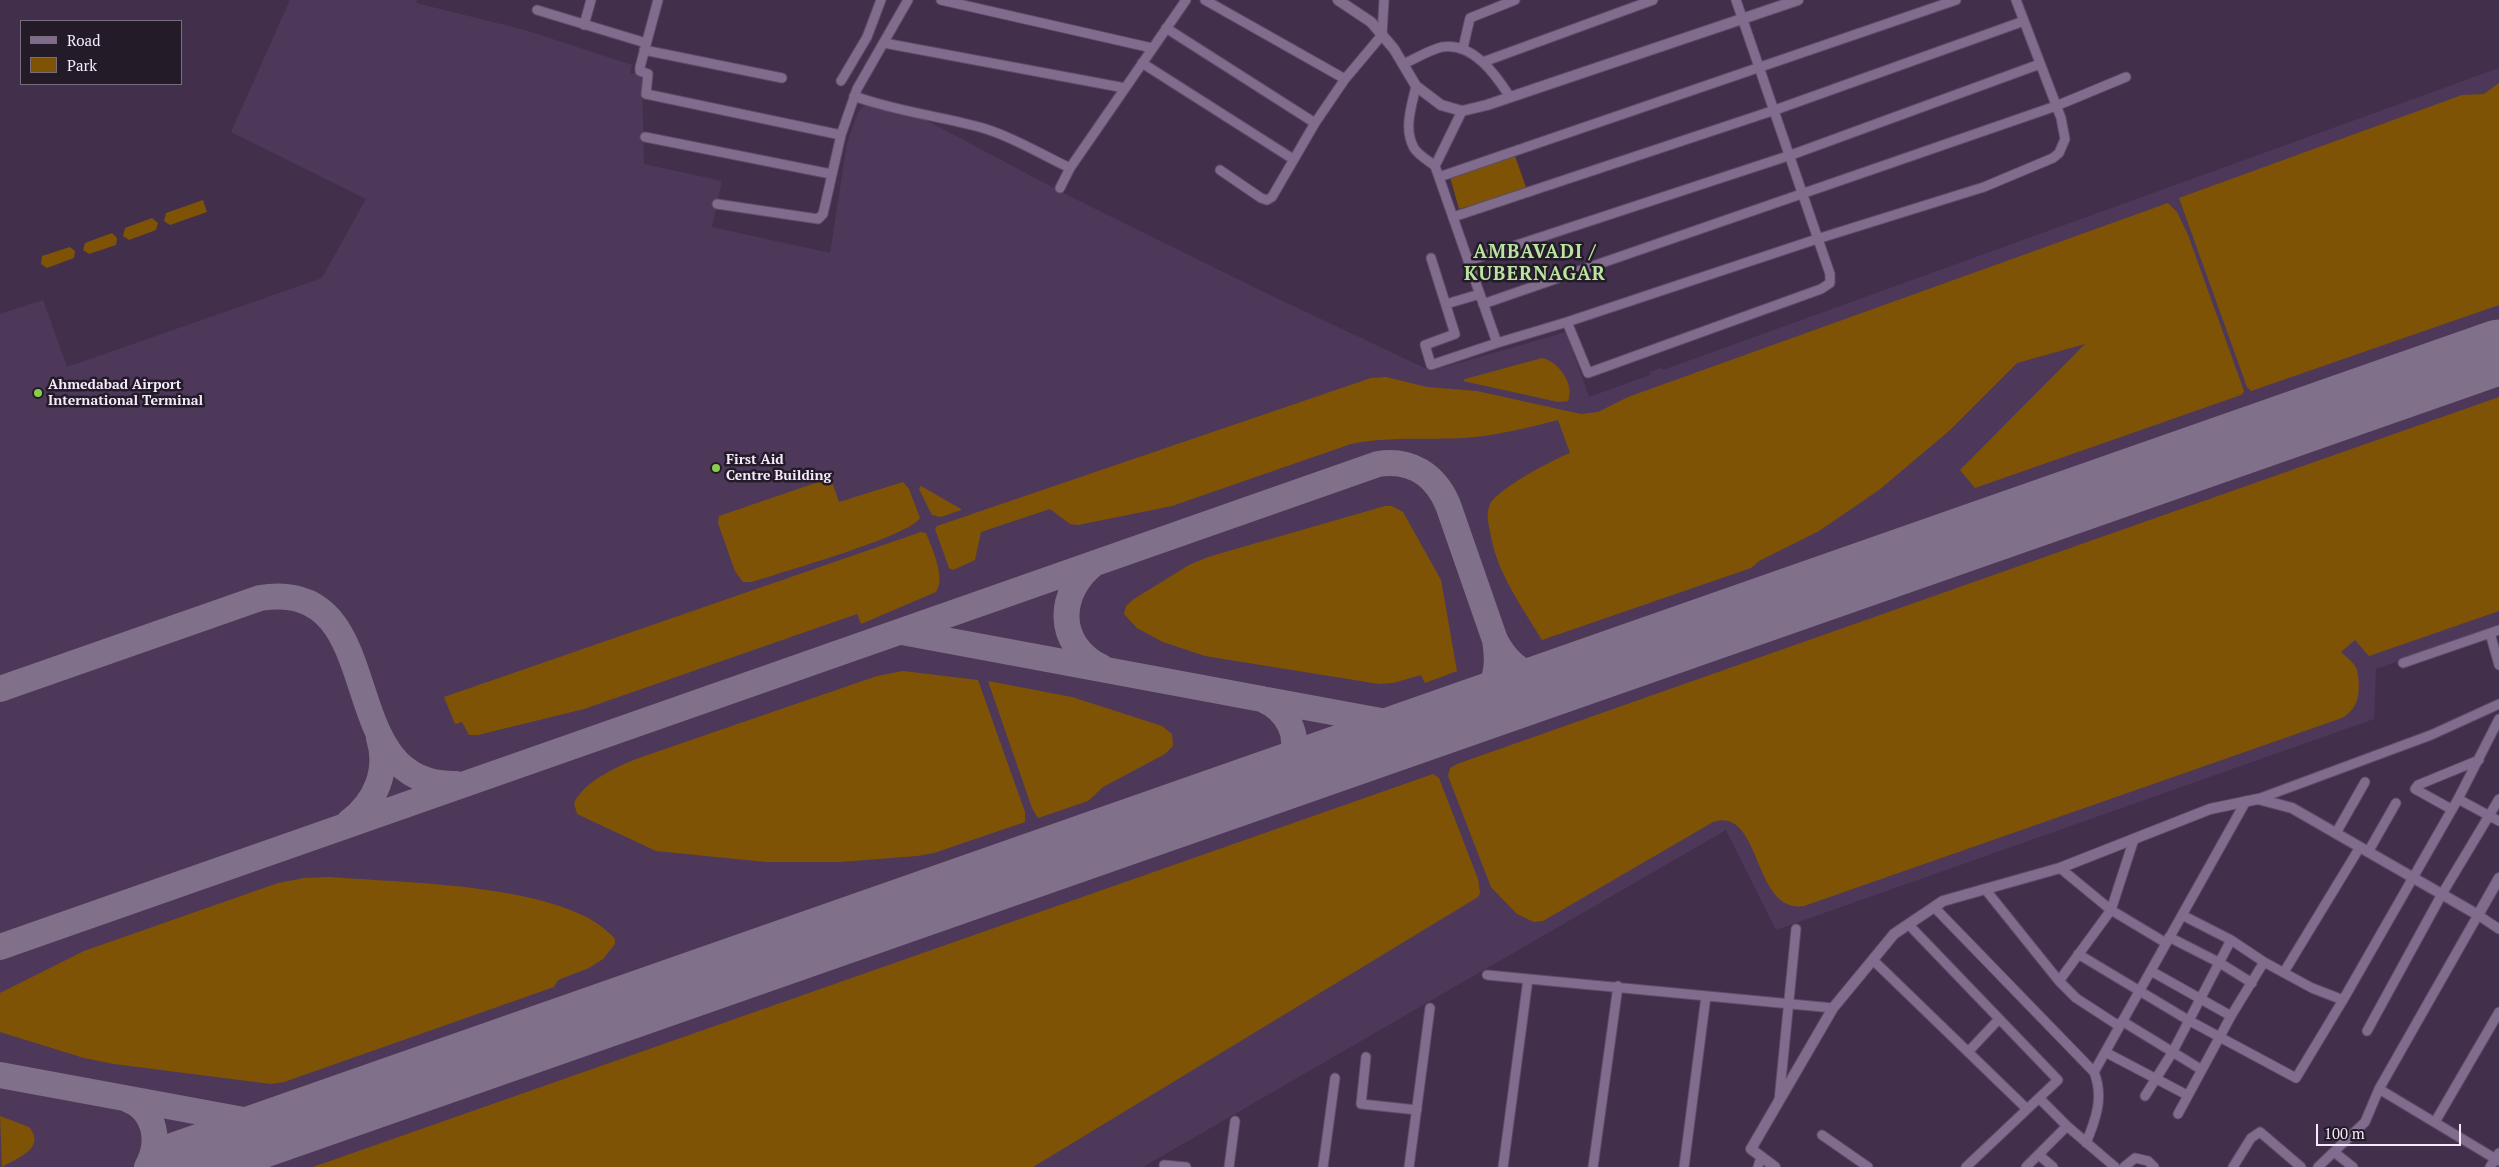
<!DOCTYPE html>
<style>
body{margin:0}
#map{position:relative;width:2499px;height:1167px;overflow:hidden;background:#422f4c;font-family:"PT Serif",serif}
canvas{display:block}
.legend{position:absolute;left:20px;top:20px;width:162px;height:65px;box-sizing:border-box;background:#241b28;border:1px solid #786d7d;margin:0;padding:6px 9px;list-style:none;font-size:15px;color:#f5e9fc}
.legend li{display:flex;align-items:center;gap:10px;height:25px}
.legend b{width:25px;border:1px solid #786d7d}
.scale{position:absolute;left:2316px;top:1124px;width:145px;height:22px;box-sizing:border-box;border:2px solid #f5e9fc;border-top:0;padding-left:6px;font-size:15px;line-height:18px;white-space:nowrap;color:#f5e9fc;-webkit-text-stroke:4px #241b28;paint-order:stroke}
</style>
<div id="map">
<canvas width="2499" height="1167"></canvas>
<ul class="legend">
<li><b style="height:6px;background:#816c8d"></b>Road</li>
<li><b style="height:14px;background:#7f5305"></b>Park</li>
</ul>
<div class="scale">100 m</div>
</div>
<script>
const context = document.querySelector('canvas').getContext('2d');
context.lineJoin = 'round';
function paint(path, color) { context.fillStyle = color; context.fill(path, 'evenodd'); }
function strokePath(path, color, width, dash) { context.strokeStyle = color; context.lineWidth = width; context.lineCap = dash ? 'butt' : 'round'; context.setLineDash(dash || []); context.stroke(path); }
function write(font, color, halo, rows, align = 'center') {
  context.font = font + ' "PT Serif",serif'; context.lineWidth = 5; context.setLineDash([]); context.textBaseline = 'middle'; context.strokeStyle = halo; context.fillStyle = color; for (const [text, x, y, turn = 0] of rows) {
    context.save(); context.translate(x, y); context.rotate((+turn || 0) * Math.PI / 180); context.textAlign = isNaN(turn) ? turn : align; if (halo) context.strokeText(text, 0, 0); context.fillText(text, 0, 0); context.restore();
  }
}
paint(new Path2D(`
 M290 0H417L416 3 525 30 632 65 630 73 642 75 644 164 722 181 712 227 830 253 847 143 858 112 865 104 924 119 1067 195 1272 296 1431 371 1566 332 1589 397 1650 375 1649 372 1661 368 1663 370 2499 68V626L2376 669 2374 719 1776 930 1726 830 1143 1167H0V314L43 300 67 367 322 278 366 199 231 132Z`), '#4e385a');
paint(new Path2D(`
 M2499 83V305L2251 391 2247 387 2179 198 2462 95 2484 94Z
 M1515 156 1527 190 1459 209 1450 177Z
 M203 200 207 212 170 225 164 221 166 213Z
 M2168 203 2177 212 2188 235 2243 388 2244 392 2241 395 1975 488 1960 470 2085 344 2017 363 1949 431 1879 490 1819 531 1759 561 1751 568 1542 640C1521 605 1496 572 1490 531 1488 522 1486 513 1490 504 1499 488 1552 460 1570 453L1558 420C1526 428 1496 436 1463 438 1425 440 1388 436 1351 444L1172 506 1078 525 1070 524 1050 509 981 532 975 560 953 570 949 568 935 529 937 526 1371 378 1386 377 1427 387 1477 391 1581 414 1598 412 1628 397Z
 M152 218 158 223 156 230 129 240 123 236 125 228Z
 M112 233 117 238 116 245 89 254 83 250 85 243Z
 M70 247 75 251 74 258 47 268 41 264 42 256Z
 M1542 358C1558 361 1575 384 1568 401L1558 402 1463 381 1465 379Z
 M2499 397V611L2369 656 2355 640 2341 652C2345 656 2356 664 2357 670 2361 689 2360 708 2342 718L1804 906C1752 914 1762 805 1713 822L1543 921 1534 922 1517 914 1491 887 1448 776 1450 768 1457 764Z
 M827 479 832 482 839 502 903 482 909 489 920 518C910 536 779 573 752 582H743L735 571 718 523 719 516Z
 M921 486 961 509V510L941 517 932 515 919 489Z
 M1385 506H1392L1403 512 1441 580 1457 671 1425 683 1421 675 1393 683 1379 684 1205 656 1163 642 1137 628 1124 614 1126 606 1134 599 1189 565 1208 557Z
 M921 532 926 533C932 549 946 577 936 592L861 624 857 614 584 709 478 735H469L462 722 455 724 444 697Z
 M903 671 978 680 1025 812V822L934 853 917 856 840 862H766L656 851 577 814 574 803C585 781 615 768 636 759L877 676Z
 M988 681 1072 697 1162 726 1172 734 1173 746 1165 754 1103 787 1088 801 1038 818 1032 808Z
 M1433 774 1439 778 1478 879 1480 893 1478 897 1033 1167H313Z
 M329 877C399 883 570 883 615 939V944L603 959 589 968 558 980 554 987 284 1082 271 1084 114 1064 84 1058 0 1032V993L84 951 278 883 304 878Z
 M0 1116 29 1127C47 1148 17 1158 2 1167Z`), '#7f5305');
strokePath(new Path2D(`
 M1095 563C1057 592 1055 644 1101 667
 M902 632 1262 699C1288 710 1304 739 1287 765 1281 774 1272 779 1264 786
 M0 689 260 598C395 577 328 788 456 784
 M1267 700 1408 726 1428 727
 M1448 720C1486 699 1503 686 1495 640
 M349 822C376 802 389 770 379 738
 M0 947 1378 464C1410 459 1435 474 1448 505L1495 640C1519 686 1549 679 1592 670
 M0 1075 276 1126 297 1123
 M127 1099C156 1110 161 1142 147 1167`), '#81708a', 26);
strokePath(new Path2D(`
 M171 1167 2499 352`), '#81708a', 65);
const minor = new Path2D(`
 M658 0 640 67V71L648 74 646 94 841 135 823 214 818 219 717 204
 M941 0 1152 48
 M1205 0 1345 79
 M537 10 646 43
 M584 25 591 0
 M1166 28 1315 123
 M884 43 1125 88
 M1463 48 1470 18 1515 0
 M644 50 782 78
 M1483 62 1653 0
 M1142 63 1293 159
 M1403 64C1415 59 1429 50 1442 47 1473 42 1496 75 1510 97
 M841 81 867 37 881 0
 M1416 86C1412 105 1403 129 1414 148 1418 155 1429 161 1435 166
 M854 96C897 112 942 116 986 129 1015 138 1042 155 1070 168
 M1462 111 1435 166 1497 343 1567 322 1817 239 1984 187 2053 158 2059 153 2065 139 2061 118 2016 0
 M841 135 857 89 908 0
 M645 137 831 174
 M1220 170 1261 198 1267 200 1272 197 1315 123 1345 79 1382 35 1384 0
 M1439 177 1956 0
 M1060 188 1070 168 1186 0
 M1453 217 1775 110 2024 21
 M1431 258 1455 334 1425 345 1431 365 1497 343
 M1468 261 1791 155 2040 64
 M1446 304 1480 294
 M1483 304 2056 106 2126 77
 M1567 322 1588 373 1821 289 1830 283V274L1736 0
 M2490 633 2499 665
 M2403 663 2499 630
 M2258 799 2431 735 2499 704
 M2458 799 2499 821
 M2451 809 2415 789 2418 785 2479 760
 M2336 833 2365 782
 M2368 852 2396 803
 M2060 868 2111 910 2134 839
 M1985 889 2059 981 2111 910 2166 943
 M1934 907 2094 1072 2246 801
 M2182 915 2231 940 2264 962 2312 988 2343 1000 2458 799 2499 719
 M1909 925 2058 1080 1966 1167
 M2499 929 2478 915 2379 1089 2499 1161
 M2169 937 2220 963 2252 983
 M2078 954 2188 1020 2296 1078 2343 1000
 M1873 960 2027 1109
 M2151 971 2231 1016
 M2284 972 2360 847
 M1487 975 1833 1008
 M2059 981 2076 998 2119 1026
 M2122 1021 2202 1070
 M2367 1031 2442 894 2499 799
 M1968 1052 1999 1019
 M2105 1052 2187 1095
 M1366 1057 1361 1104 1417 1110
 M2145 1096 2172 1053 2231 940
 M1779 1101 1796 929
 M2178 1114 2231 1016 2264 962
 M2435 1122 2499 1012
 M2067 1126 2115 1167
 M1822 1135 1868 1167
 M2086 1143C2096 1119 2104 1097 2094 1072
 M2334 1152 2353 1167
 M2039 1155 2053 1167
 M1164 1165 1186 1167
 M1229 1167 1235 1121
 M1323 1167 1335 1078
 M1409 1167 1430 1008
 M1503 1167 1528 979
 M1593 1167 1618 986
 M1684 1167 1706 996
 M1758 1167 1761 1157
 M2026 1167 2067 1126 2039 1098
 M2124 1167 2135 1158 2148 1161 2154 1167
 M2233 1167 2251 1138 2260 1132 2301 1167
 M2318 1167 2365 1122 2379 1089
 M2490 1167 2499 1153`);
const tertiary = new Path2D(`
 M1338 0 1371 22 1394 49 1416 86 1441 105 1462 111 1487 105 1798 0
 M1775 1167 1751 1149 1833 1008 1894 934 1943 901 2060 868 2210 809 2258 799 2292 808 2478 915 2499 878`);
strokePath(minor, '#5d4d67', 11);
strokePath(tertiary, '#5d4d67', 12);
strokePath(minor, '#816c8d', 9);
strokePath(tertiary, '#816c8d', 10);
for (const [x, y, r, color] of [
 [38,393,5,"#87cf4a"],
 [716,468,5,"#87cf4a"]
]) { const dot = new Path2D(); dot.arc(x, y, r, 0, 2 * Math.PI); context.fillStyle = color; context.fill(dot); strokePath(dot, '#241b28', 2); }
write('bold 14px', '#f5e9fc', '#241b28', [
 ["Ahmedabad Airport",48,385],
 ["International Terminal",48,401],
 ["First Aid",726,460],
 ["Centre Building",726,476]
], 'left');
context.letterSpacing = '1px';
write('bold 19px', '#bbe4a0', '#241b28', [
 ["AMBAVADI /",1535,253],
 ["KUBERNAGAR",1535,275]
]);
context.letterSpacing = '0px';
</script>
